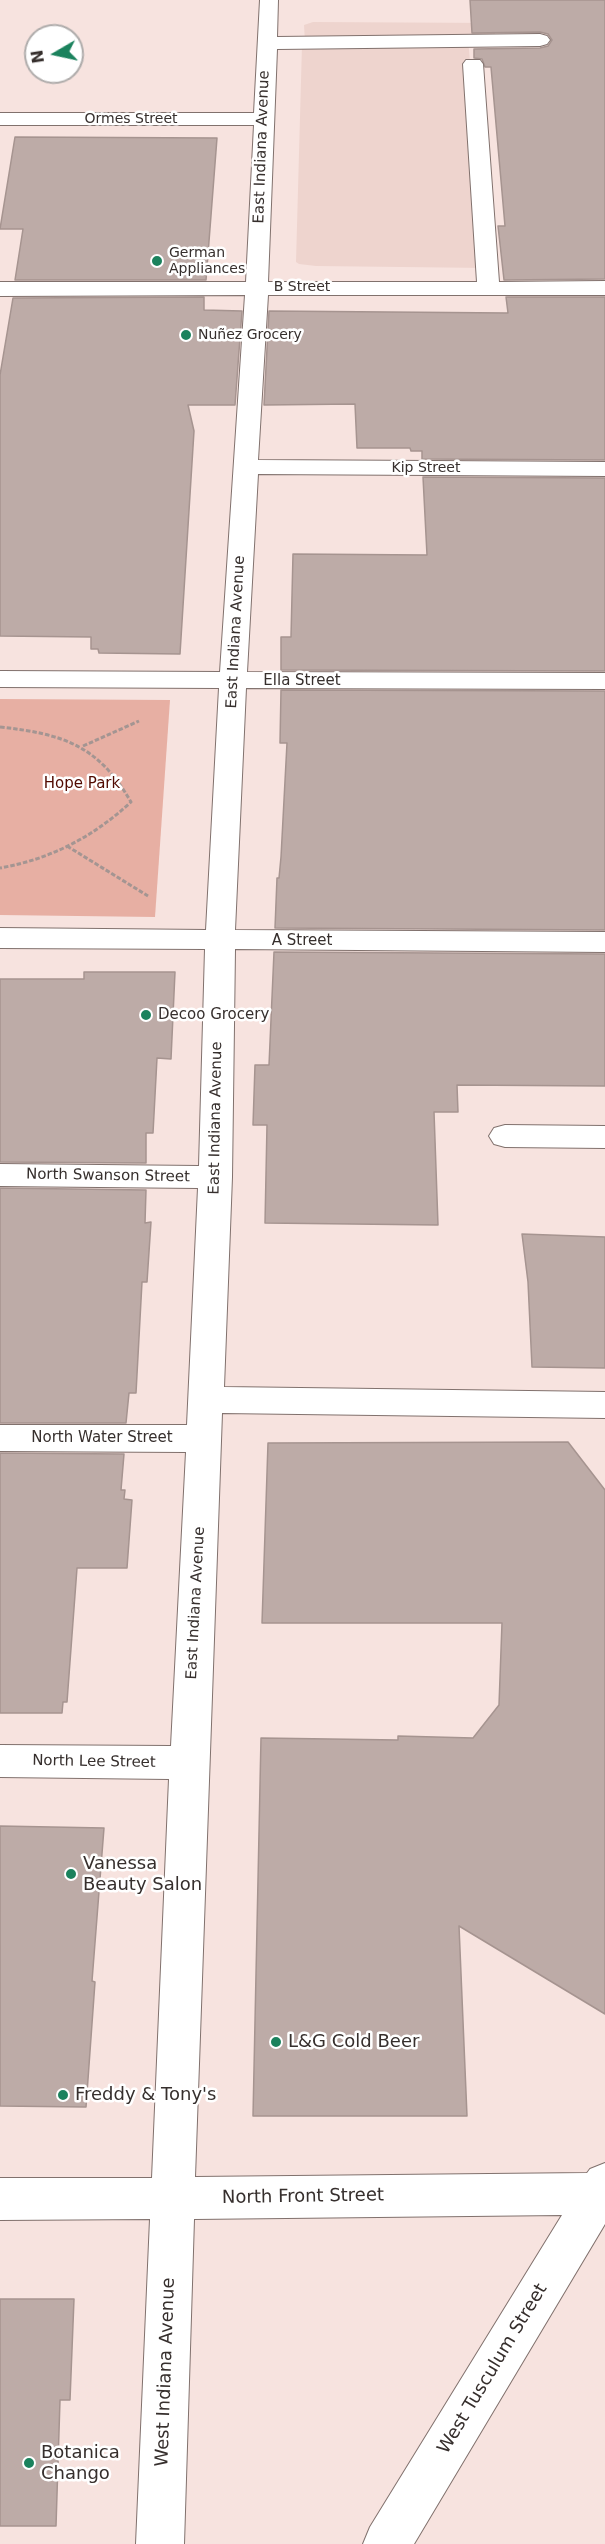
<!DOCTYPE html>
<meta charset="utf-8">
<style>
body{margin:0}
#map{position:relative;width:605px;height:2544px;overflow:hidden;background:#f7e3df;font-family:"DejaVu Sans",sans-serif}
canvas{display:block}
.north{position:absolute;left:24px;top:24px;width:60px;height:60px;box-sizing:border-box;background:#fff;border:2px solid #afacab;border-radius:50%;rotate:261deg;font-size:16px;font-weight:700;line-height:24px;text-align:center;color:#362f2d}
.north::after{content:'';display:block;margin:auto;width:21px;height:27px;background:#1b825d;clip-path:polygon(50% 0,100% 100%,50% 72%,0 100%)}
</style>
<div id="map">
<canvas width="605" height="2544"></canvas>
<div class="north">N</div>
</div>
<script>
const context = document.querySelector('canvas').getContext('2d');
context.lineJoin = 'round';
function paint(path, color) { context.fillStyle = color; context.fill(path, 'evenodd'); }
function strokePath(path, color, width, dash) { context.strokeStyle = color; context.lineWidth = width; context.lineCap = dash ? 'butt' : 'round'; context.setLineDash(dash || []); context.stroke(path); }
function write(font, color, halo, rows, align = 'center') {
  context.font = font + ' "DejaVu Sans",sans-serif'; context.lineWidth = 5; context.setLineDash([]); context.textBaseline = 'middle'; context.strokeStyle = halo; context.fillStyle = color; for (const [text, x, y, turn = 0] of rows) {
    context.save(); context.translate(x, y); context.rotate((+turn || 0) * Math.PI / 180); context.textAlign = isNaN(turn) ? turn : align; if (halo) context.strokeText(text, 0, 0); context.fillText(text, 0, 0); context.restore();
  }
}
paint(new Path2D(`
 M313 22 495 23V38H468L487 268 316 266 299 264 296 262 302 45 305 42 304 25Z`), '#eed4ce');
paint(new Path2D(`
 M0 699 170 700 155 917 0 915Z`), '#e7afa3');
const building = new Path2D(`
 M470 0H605V279L504 280 498 226H505L491 67H485L482 59 474 58V49L540 48 548 46 552 40 548 34 540 32 472 33Z
 M15 137 217 138 206 280H15L23 229H0Z
 M204 297V310L242 311 235 405H188L194 431 180 654 99 653 98 649H91V637L0 636V375L13 298Z
 M506 297H605V460L422 459V451H411L410 448H357L355 404 264 405 269 311 508 313Z
 M423 477 605 478V671L281 670V637H291L293 554 427 555Z
 M281 690 605 691V930L275 928 277 878H279L281 857 287 743H280Z
 M274 952 605 954V1086L457 1085 458 1112H434L438 1225 265 1223 267 1125H253L255 1065H269Z
 M84 972H175L171 1059 157 1058 153 1133H146V1163L0 1162V979H84Z
 M0 1188 146 1190 145 1223 151 1222 147 1282H142L136 1393H129L126 1423H0Z
 M522 1234 605 1237V1368L532 1367 528 1282Z
 M568 1442 605 1490V2014L459 1926 467 2116H253L261 1738 398 1740V1736L473 1738 499 1705 502 1623H262L268 1443Z
 M0 1453 124 1454 121 1490H125L124 1499 132 1500 127 1568H77L67 1702H63L62 1713H0Z
 M0 1826 104 1828 92 1981 95 1982 86 2107 0 2106Z
 M0 2299H74L70 2400H60L56 2526H0Z`);
paint(building, '#bdaba7');
strokePath(building, '#a69490', 1.5);
const minor = new Path2D(`
 M260 0H278L277 37 540 34 547 36 550 40 547 44 540 46 277 49 268 282H477L463 64 466 60H480L483 64 499 282 605 281V295H268L258 460 605 462V476L258 474 247 672 605 673V689L246 688 235 930 605 932V952L235 949 232 1177 224 1387 605 1392V1418L222 1413 195 2177 587 2173 590 2169 605 2163V2224L414 2544H363L370 2527 562 2215 194 2219 184 2544H136L150 2219 0 2220V2178H152L169 1779 0 1777V1745L171 1746 186 1452 0 1451V1425H187L198 1188 0 1186V1164L199 1166 205 949 0 948V928L206 930 219 688 0 687V671L220 672 245 295 0 296V282H246L254 125H0V113H254Z
 M505 1125 605 1126V1148L505 1147 494 1144 489 1136 494 1128Z`);
strokePath(minor, '#81716d', 2);
strokePath(new Path2D(`
 M0 727C63 734 98 745 131 802 93 837 51 859 0 868
 M83 746 139 721
 M67 846 148 896`), '#a49592', 3, [4.5, 2]);
paint(minor, '#fff');
for (const [x, y, r, color] of [
 [157,261,6,"#1b825d"],
 [186,335,6,"#1b825d"],
 [146,1015,6,"#1b825d"],
 [71,1874,6,"#1b825d"],
 [276,2042,6,"#1b825d"],
 [63,2095,6,"#1b825d"],
 [29,2463,6,"#1b825d"]
]) { const dot = new Path2D(); dot.arc(x, y, r, 0, 2 * Math.PI); context.fillStyle = color; context.fill(dot); strokePath(dot, '#fff', 2); }
write('14px', '#362f2d', '#fff', [
 ["Ormes Street",131,119],
 ["B Street",302,287],
 ["Kip Street",426,468]
]);
write('14px', '#362f2d', '#fff', [
 ["German",169,253],
 ["Appliances",169,269],
 ["Nuñez Grocery",198,335]
], 'left');
write('15px', '#362f2d', '#fff', [
 ["East Indiana Avenue",262,147,-88],
 ["East Indiana Avenue",236,632,-87],
 ["Ella Street",302,681],
 ["A Street",302,941],
 ["East Indiana Avenue",216,1118,-89],
 ["North Swanson Street",108,1176,1],
 ["North Water Street",102,1438],
 ["East Indiana Avenue",196,1603,-87],
 ["North Lee Street",94,1762,1]
]);
write('15px', '#510a01', '#fff', [
 ["Hope Park",82,784]
]);
write('15px', '#362f2d', '#fff', [
 ["Decoo Grocery",158,1015]
], 'left');
write('18px', '#362f2d', '#fff', [
 ["Vanessa",83,1864],
 ["Beauty Salon",83,1885],
 ["L&G Cold Beer",288,2042],
 ["Freddy & Tony's",75,2095],
 ["Botanica",41,2453],
 ["Chango",41,2474]
], 'left');
write('18px', '#362f2d', '#fff', [
 ["North Front Street",303,2197,-1],
 ["West Tusculum Street",493,2369,-59],
 ["West Indiana Avenue",166,2372,-88]
]);
</script>
